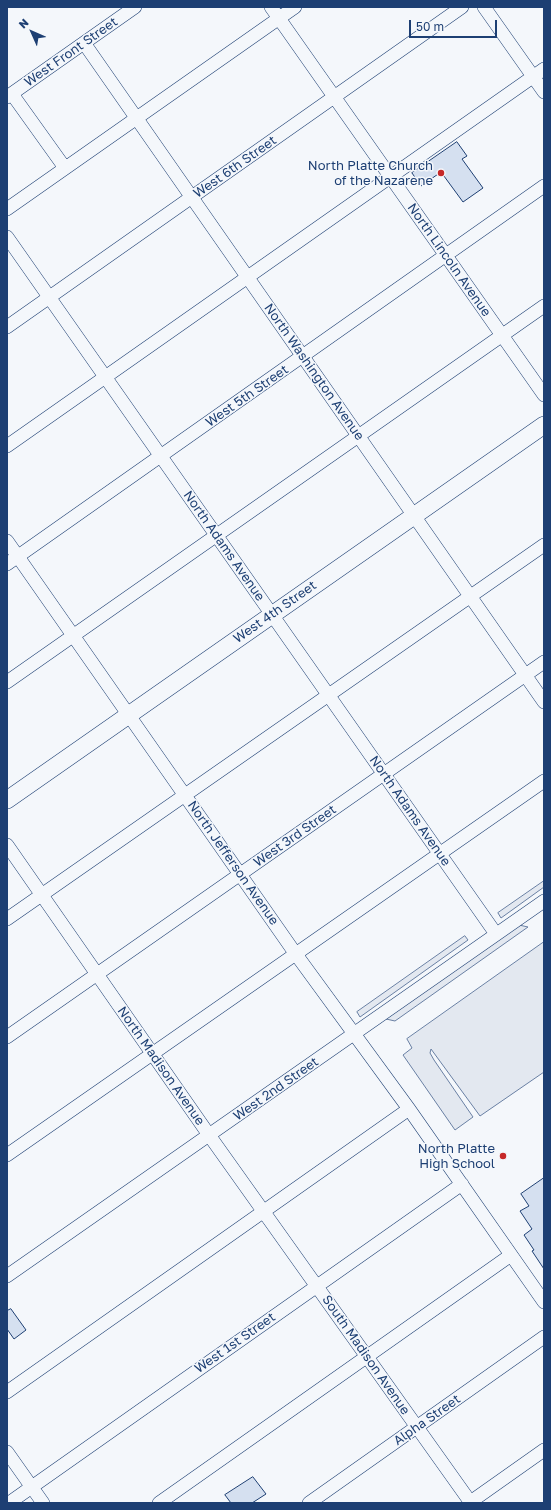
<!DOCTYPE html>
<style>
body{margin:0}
#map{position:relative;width:551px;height:1510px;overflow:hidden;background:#f4f7fb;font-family:"Golos Text",sans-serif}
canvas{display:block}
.frame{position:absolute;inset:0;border:8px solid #1d3f73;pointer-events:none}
.north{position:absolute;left:12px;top:12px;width:40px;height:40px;-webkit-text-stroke:3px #f4f7fb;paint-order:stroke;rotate:315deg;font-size:11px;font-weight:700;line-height:16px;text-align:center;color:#1d3f73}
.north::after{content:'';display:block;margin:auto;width:14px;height:18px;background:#1d3f73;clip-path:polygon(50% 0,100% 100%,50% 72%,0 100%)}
.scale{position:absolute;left:409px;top:20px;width:88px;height:18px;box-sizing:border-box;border:2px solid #1d3f73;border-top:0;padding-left:5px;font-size:12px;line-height:14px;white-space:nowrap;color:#1d3f73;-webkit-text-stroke:3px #f4f7fb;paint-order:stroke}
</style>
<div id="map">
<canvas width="551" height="1510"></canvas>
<div class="frame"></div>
<div class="north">N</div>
<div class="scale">50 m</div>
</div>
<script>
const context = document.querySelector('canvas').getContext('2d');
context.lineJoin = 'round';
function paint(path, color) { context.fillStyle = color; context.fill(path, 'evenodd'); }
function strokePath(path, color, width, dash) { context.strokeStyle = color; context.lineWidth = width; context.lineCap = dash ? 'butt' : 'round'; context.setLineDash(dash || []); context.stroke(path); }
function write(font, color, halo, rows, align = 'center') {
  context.font = font + ' "Golos Text",sans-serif'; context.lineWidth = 3; context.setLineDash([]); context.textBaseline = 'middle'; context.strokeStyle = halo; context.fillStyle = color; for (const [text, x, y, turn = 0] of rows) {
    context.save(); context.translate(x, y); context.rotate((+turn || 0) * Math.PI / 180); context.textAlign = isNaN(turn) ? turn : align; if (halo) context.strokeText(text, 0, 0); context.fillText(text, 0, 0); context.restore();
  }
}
const parking = new Path2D(`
 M544 881V887L501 918 498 913Z
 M519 925 528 927 395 1021 386 1019Z
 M465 936 468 940 360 1017 357 1012Z
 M544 942V1072L480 1116 431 1049 430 1053 434 1060 473 1117 455 1130 403 1055 412 1048 407 1039Z`);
paint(parking, '#e3e8f0');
strokePath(parking, '#687fa3', 1);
const building = new Path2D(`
 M457 142 467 156 462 159 483 188 463 202 441 172 421 186 412 173Z
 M544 1178V1269L532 1251 534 1250 524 1235 532 1229 520 1211 529 1206 521 1194Z
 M11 1309 26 1330 14 1339 7 1329V1311Z
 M253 1477 266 1494 252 1503H231L225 1495Z`);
paint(building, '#d5e0f0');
strokePath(building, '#1d3f73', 1);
const minor = new Path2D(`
 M271 7 544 395
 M484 7 544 92
 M84 43 544 702
 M12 94 65 168
 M7 97 135 7
 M7 209 295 7
 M7 237 496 934
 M7 327 462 7
 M7 446 544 69
 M7 541 295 953 409 1109 544 1302
 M7 564 544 186
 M7 682 544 306
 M7 845 209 1135 471 1503
 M7 919 544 545
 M7 1037 544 662
 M7 1155 544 781
 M7 1276 544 901
 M7 1392 409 1109
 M7 1452 43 1503
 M9 1503 462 1184
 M159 1503 511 1255
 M309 1503 544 1337
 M469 1503 544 1450`);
const major = new Path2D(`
 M7 800 544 425`);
strokePath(minor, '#1d3f73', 14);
strokePath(major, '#1d3f73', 18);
strokePath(minor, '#f4f7fb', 13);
strokePath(major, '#f4f7fb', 17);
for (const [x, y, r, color] of [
 [441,173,4,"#c62828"],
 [503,1156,4,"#c62828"]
]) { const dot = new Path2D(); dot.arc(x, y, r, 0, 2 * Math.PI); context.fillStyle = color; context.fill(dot); strokePath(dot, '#f4f7fb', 1.5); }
write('13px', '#1d3f73', '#f4f7fb', [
 ["West Front Street",71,52,-35],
 ["West 6th Street",235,167,-35],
 ["North Lincoln Avenue",449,260,55],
 ["North Washington Avenue",314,372,55],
 ["West 5th Street",247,396,-35],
 ["North Adams Avenue",224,546,55],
 ["West 4th Street",275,612,-35],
 ["North Adams Avenue",410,811,55],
 ["West 3rd Street",295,836,-35],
 ["North Jefferson Avenue",233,863,55],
 ["North Madison Avenue",161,1066,55],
 ["West 2nd Street",276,1089,-35],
 ["West 1st Street",235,1343,-35],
 ["South Madison Avenue",366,1355,55],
 ["Alpha Street",427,1420,-35]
]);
write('13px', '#1d3f73', '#f4f7fb', [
 ["North Platte Church",433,166],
 ["of the Nazarene",433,181],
 ["North Platte",495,1149],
 ["High School",495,1164]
], 'right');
</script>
